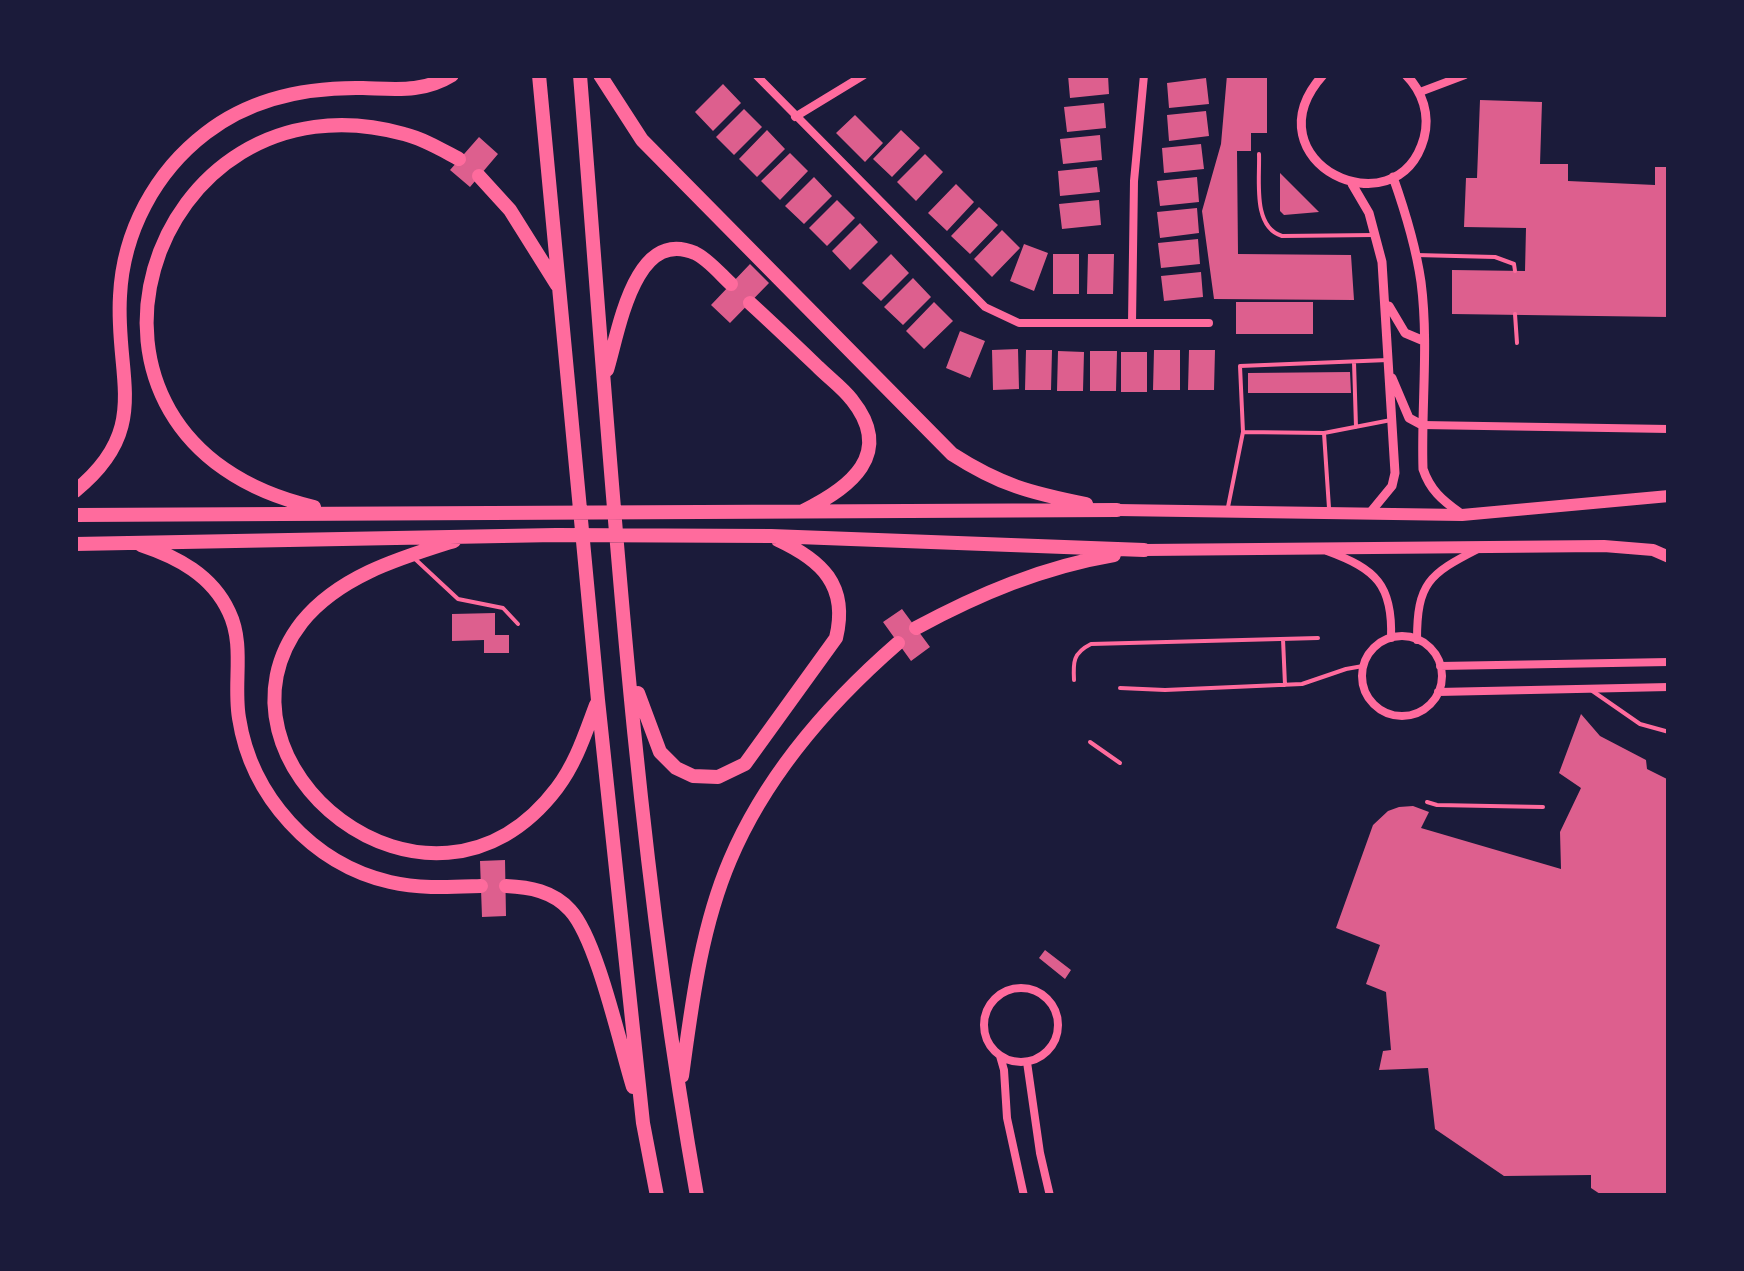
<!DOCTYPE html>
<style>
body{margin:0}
#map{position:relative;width:1744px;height:1271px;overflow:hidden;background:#1b1b3a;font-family:"Sofia Sans Condensed",sans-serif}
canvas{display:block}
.frame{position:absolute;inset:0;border:78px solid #1b1b3a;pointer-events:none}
</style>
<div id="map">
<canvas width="1744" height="1271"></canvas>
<div class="frame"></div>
</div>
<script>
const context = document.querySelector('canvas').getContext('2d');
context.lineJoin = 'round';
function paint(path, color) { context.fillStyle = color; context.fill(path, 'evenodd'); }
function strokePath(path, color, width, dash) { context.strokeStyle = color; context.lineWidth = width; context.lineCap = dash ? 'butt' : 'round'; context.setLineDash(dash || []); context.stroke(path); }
paint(new Path2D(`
 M1068 75H1108L1109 94 1070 98Z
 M1227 75H1267V133H1251V151H1237L1238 254 1351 255 1354 300 1214 299 1202 211 1221 144Z
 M1206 78 1209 104 1169 108 1167 83Z
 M723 84 741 103 713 131 695 112Z
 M1480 100 1542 102 1540 164H1568V181L1655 185V167H1669V317L1452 314V270L1525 271 1526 228 1464 227 1466 178H1477Z
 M1104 103 1106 128 1067 132 1064 107Z
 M744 109 762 127 734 155 716 137Z
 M1206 111 1209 136 1169 141 1167 115Z
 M855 115 883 143 865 162 836 133Z
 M767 130 785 149 757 177 739 159Z
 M901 130 920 148 892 177 873 159Z
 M1100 135 1102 160 1063 164 1060 139Z
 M479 137 498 154 470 187 450 170Z
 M1201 144 1204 169 1164 173 1162 148Z
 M790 153 808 171 780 200 761 181Z
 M925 154 943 172 916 201 897 182Z
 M1097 167 1100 192 1060 196 1058 171Z
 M1280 173 1319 212 1284 215 1280 211Z
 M814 177 832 196 804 224 785 206Z
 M1197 177 1199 202 1160 206 1157 181Z
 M956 184 974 202 947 231 928 213Z
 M837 200 855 218 827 246 809 228Z
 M1099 200 1101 225 1062 229 1059 204Z
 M979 207 998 225 970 254 951 236Z
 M1197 208 1199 233 1160 238 1157 212Z
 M860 223 878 242 850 270 832 251Z
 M1002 230 1020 248 992 277 974 259Z
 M1198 239 1200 264 1161 268 1158 243Z
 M1024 244 1048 253 1034 291 1010 281Z
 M891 254 909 273 881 301 862 283Z
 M1053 254H1079V294H1053Z
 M1088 254H1114L1113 294H1087Z
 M750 264 769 283 730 323 711 305Z
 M1201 272 1203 297 1164 301 1161 276Z
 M913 278 931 297 903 325 884 307Z
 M934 302 953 321 924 349 906 331Z
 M1236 302H1313V334H1236Z
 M960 331 985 341 970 378 946 368Z
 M1018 349 1019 389 993 390 992 350Z
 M1026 350H1052L1051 390H1025Z
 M1154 350H1180V390H1153Z
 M1189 350H1215L1214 390H1188Z
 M1058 351 1084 352 1083 391H1057Z
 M1090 351H1117L1116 391H1090Z
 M1121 352H1147V392H1121Z
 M1350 372 1351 393H1248V373Z
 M902 609 930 647 911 661 883 622Z
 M495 613V635H509V653H484V640L452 641V614Z
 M1581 714 1600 736 1646 760 1647 769 1669 780V1196H1603L1591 1188V1175L1504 1176 1435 1129 1428 1068 1379 1070 1383 1051 1391 1050 1386 992 1366 984 1380 945 1336 928 1373 825 1388 811 1399 807 1413 806 1429 812 1421 828 1561 869 1560 832 1581 788 1559 773Z
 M505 860 506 916 482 917 480 861Z
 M1045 950 1071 970 1065 979 1039 958Z`), '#dd5f8e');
strokePath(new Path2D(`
 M1259 154C1260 179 1252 227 1282 236L1374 235
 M1416 255 1495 257 1514 264 1515 271
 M1515 314 1517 343
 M1354 362 1356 427
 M1243 432 1240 366 1388 360
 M1324 433 1329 508
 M1228 507 1243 432 1324 433 1391 420
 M414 558 458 599 503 608 518 624
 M1283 639 1285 685
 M1074 680C1073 662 1073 653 1091 644L1318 638
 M1120 688 1165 690 1302 684 1346 669 1363 666
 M1591 690 1640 724 1669 732
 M1090 742 1120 763
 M1427 802 1437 805 1543 807`), '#ff6b9d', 4);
strokePath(new Path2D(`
 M756 75 985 307 1019 323H1209
 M1420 92 1465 75
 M795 117 864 75
 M1132 323 1134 181 1144 75
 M1422 425 1669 429
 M1327 551C1376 569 1393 585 1391 638
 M1362 676a40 40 0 1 1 80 0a40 40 0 1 1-80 0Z
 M1417 640C1417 583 1429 574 1478 549
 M1440 666 1669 662
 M1438 692 1669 687
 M984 1025a37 37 0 1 1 74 0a37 37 0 1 1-74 0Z
 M1000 1056 1004 1070 1007 1118 1024 1196
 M1027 1062 1040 1153 1050 1196`), '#ff6b9d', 8);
strokePath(new Path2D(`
 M1323 75C1246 161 1397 234 1424 138 1430 115 1423 92 1406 75
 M1393 177C1405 211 1416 247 1421 282 1429 344 1421 407 1423 469 1430 490 1442 500 1460 513
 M1352 184 1369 213 1382 262 1395 473 1392 486 1369 514
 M1389 306 1405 333 1424 341
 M1392 378 1409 418 1422 425`), '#ff6b9d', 9);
strokePath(new Path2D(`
 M1117 510 1462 515 1669 496
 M1144 550 1604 546 1653 550 1669 557`), '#ff6b9d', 12);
strokePath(new Path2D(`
 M539 75 598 700 643 1123 657 1196
 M580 75C610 448 631 827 697 1196
 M600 75 642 140 952 454C1000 485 1031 493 1086 504
 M479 176 510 210 557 285
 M750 303C773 324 796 346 818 367 829 378 843 388 852 400 895 454 850 488 803 511
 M607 370C619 331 634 227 695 253 708 259 721 275 731 284
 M75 491C153 428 115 378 120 296 123 232 155 172 206 133 251 98 307 87 363 88 396 89 423 93 452 75
 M314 507C24 440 148 63 404 134 424 139 442 150 459 159
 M75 515 1117 510
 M454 541C400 558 339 576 302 622 194 760 429 957 557 788 576 763 585 734 596 705
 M75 544 556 535 771 536 1144 550
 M141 545C177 557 212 575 229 612 245 645 233 683 239 718 251 796 312 864 390 882 420 889 451 887 481 886
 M916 628C979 594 1043 567 1114 555
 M638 693 660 752 676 768 693 776 718 777 745 764 836 638C849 585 821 560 778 540
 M506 886C529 887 553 891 570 910 597 939 620 1045 633 1087
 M682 1076C692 1003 701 928 730 860 766 775 829 703 898 643`), '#ff6b9d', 14);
</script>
